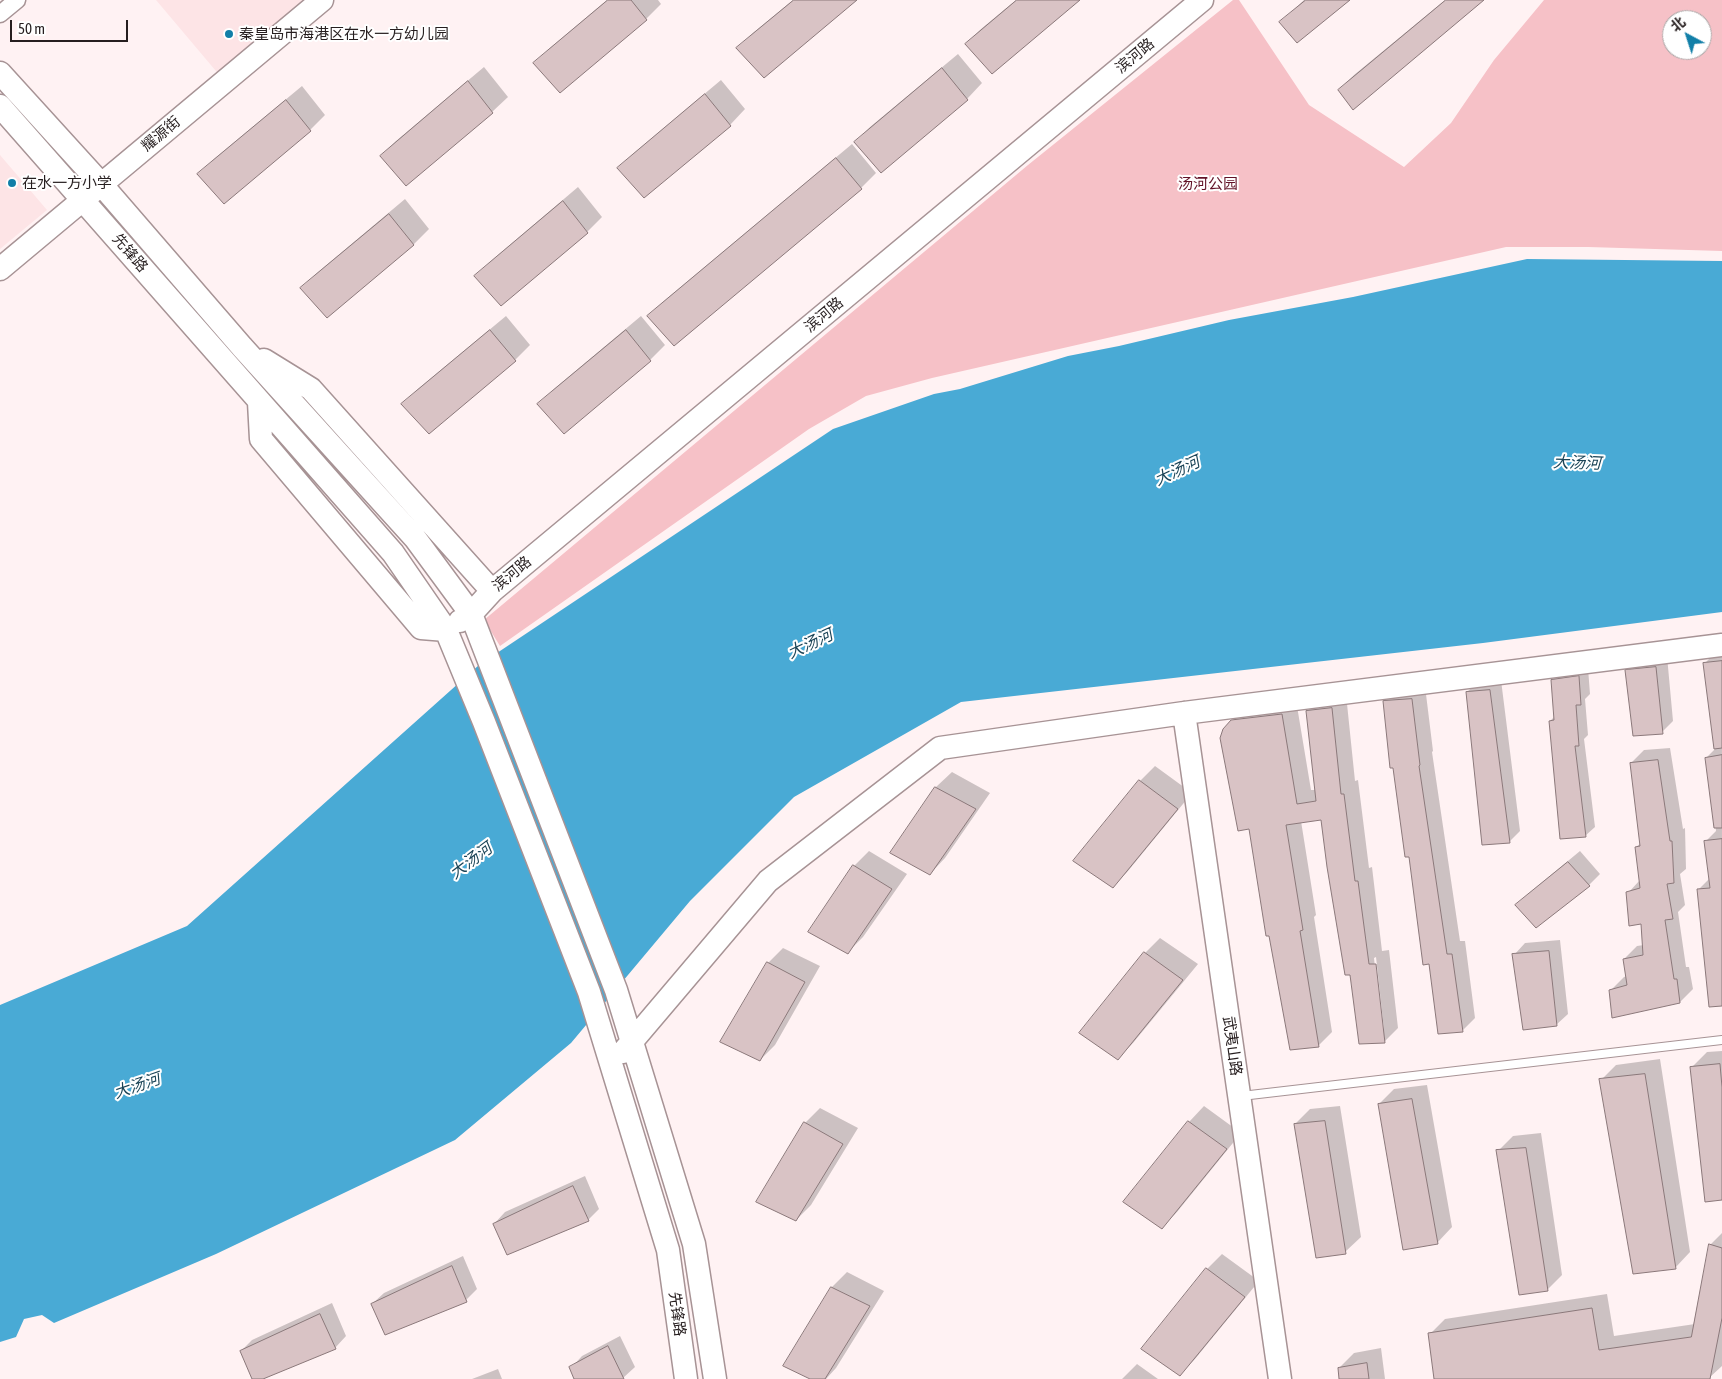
<!DOCTYPE html>
<meta charset="utf-8">
<style>
body{margin:0}
#map{position:relative;width:1722px;height:1379px;overflow:hidden;background:#fff2f3;font-family:"Asap Condensed","Noto Sans SC",sans-serif}
canvas{display:block}
.north{position:absolute;left:1662px;top:10px;width:50px;height:50px;box-sizing:border-box;background:#fff;border:1px solid #a8a5a5;border-radius:50%;rotate:320deg;font-size:14px;font-weight:700;line-height:20px;text-align:center;color:#261e1f}
.north::after{content:'';display:block;margin:auto;width:18px;height:22px;background:#127fa8;clip-path:polygon(50% 0,100% 100%,50% 72%,0 100%)}
.scale{position:absolute;left:10px;top:20px;width:118px;height:22px;box-sizing:border-box;border:2px solid #261e1f;border-top:0;padding-left:6px;font-size:15px;line-height:18px;white-space:nowrap;color:#261e1f;-webkit-text-stroke:4px #fff;paint-order:stroke}
</style>
<div id="map">
<canvas width="1722" height="1379"></canvas>
<div class="north">北</div>
<div class="scale">50 m</div>
</div>
<script>
const context = document.querySelector('canvas').getContext('2d');
context.lineJoin = 'round';
function paint(path, color) { context.fillStyle = color; context.fill(path, 'evenodd'); }
function strokePath(path, color, width, dash) { context.strokeStyle = color; context.lineWidth = width; context.lineCap = dash ? 'butt' : 'round'; context.setLineDash(dash || []); context.stroke(path); }
function write(font, color, halo, rows, align = 'center') {
  context.font = font + ' "Asap Condensed","Noto Sans SC",sans-serif'; context.lineWidth = 4; context.setLineDash([]); context.textBaseline = 'middle'; context.strokeStyle = halo; context.fillStyle = color; for (const [text, x, y, turn = 0] of rows) {
    context.save(); context.translate(x, y); context.rotate((+turn || 0) * Math.PI / 180); context.textAlign = isNaN(turn) ? turn : align; if (halo) context.strokeText(text, 0, 0); context.fillText(text, 0, 0); context.restore();
  }
}
paint(new Path2D(`
 M156 0H313L221 77Z
 M0 155 47 210 0 249Z`), '#fde4e6');
paint(new Path2D(`
 M1233 0H1239L1309 105 1404 167 1451 123 1494 60 1544 0H1722V251L1588 247H1506L932 378 866 396 809 429 500 646 484 620 1028 165ZM1672 20H1702V50H1672Z`), '#f6c1c7');
paint(new Path2D(`
 M1527 259 1722 261V612L1483 643 961 702 794 797 690 901 571 1043 455 1140 216 1254 54 1323 42 1315 24 1319 16 1337 0 1342V1005L187 926 479 665 833 429 934 394 960 389 1068 356 1119 346 1229 320 1353 297Z`), '#49aad5');
paint(new Path2D(`
 M607 0H658L661 4 646 19 535 63 550 48Z
 M793 0H854L738 48 753 33Z
 M1016 0H1078L966 44 981 29Z
 M1304 0H1348L1281 22Z
 M1445 0H1483L1339 90 1354 75Z
 M958 54 982 83 967 99 881 171 855 143 870 127Z
 M484 67 508 97 492 112 406 184 381 156 396 141Z
 M721 80 745 109 730 125 618 168 634 153Z
 M302 86 325 115 310 130 199 174 214 159Z
 M852 144 876 173 861 188 648 316 664 301Z
 M578 187 602 217 587 232 501 304 476 276 491 261Z
 M405 199 429 229 414 244 327 316 302 288 317 273Z
 M506 316 530 345 515 360 403 404 418 389Z
 M641 316 665 345 650 360 539 404 554 389Z
 M1716 652H1722V728L1704 664Z
 M1667 656 1673 721 1662 732 1627 671 1638 660Z
 M1588 668 1590 694 1585 699 1588 735 1584 739 1595 827 1585 836 1550 721 1555 716 1552 680 1561 671Z
 M1501 680 1520 831 1509 842 1467 692 1479 681Z
 M1425 686 1433 751 1432 752 1460 941H1465L1475 1018 1462 1031 1431 963 1410 855 1384 702 1398 688Z
 M1346 694 1355 781 1358 780 1369 868 1372 867 1382 951 1389 950 1398 1028 1384 1042 1351 973 1322 818 1301 821 1316 915 1314 917 1332 1032 1318 1046 1232 721 1247 707 1296 700 1311 790H1316L1307 711 1321 697ZM1376 957 1384 1030H1382L1374 958Z
 M1721 743H1722V1004L1698 890 1710 878 1706 841 1716 831 1706 758Z
 M1670 748 1683 829 1685 828 1686 869 1680 874 1685 905 1678 912 1686 967H1689L1693 989 1680 1002 1611 990 1624 977 1627 976 1624 959 1637 946 1644 945 1642 922 1628 893 1640 880 1636 847 1641 843 1631 763 1644 750Z
 M1155 766 1192 793 1128 871 1113 887 1140 781Z
 M952 772 990 793 945 858 930 874 892 853 936 787Z
 M869 851 907 874 863 937 847 953 854 866Z
 M1580 851 1600 874 1589 885 1516 905 1528 894Z
 M1160 938 1198 964 1133 1043 1118 1058 1145 953Z
 M1560 940 1568 1014 1556 1025 1514 955 1525 943Z
 M783 948 820 966 775 1045 760 1060 768 963Z
 M1722 1051V1198L1692 1067 1707 1052Z
 M1660 1059 1690 1252 1675 1268 1601 1080 1616 1065Z
 M1427 1085 1452 1227 1437 1243 1379 1104 1394 1089Z
 M1204 1106 1241 1133 1177 1212 1162 1227 1189 1122Z
 M1340 1106 1361 1237 1345 1252 1295 1124 1310 1109Z
 M820 1108 858 1128 811 1205 796 1220 805 1123Z
 M1541 1133 1562 1275 1547 1290 1498 1151 1513 1136Z
 M585 1176 599 1209 588 1220 494 1224 505 1212Z
 M1722 1233V1366L1709 1378 1435 1379 1430 1334 1445 1319 1607 1294 1614 1336 1695 1324 1710 1245Z
 M1222 1254 1259 1281 1195 1359 1180 1374 1207 1269Z
 M463 1256 477 1289 466 1300 372 1304 384 1293Z
 M847 1272 884 1291 836 1368 826 1379H812L832 1287Z
 M332 1303 346 1336 335 1348 259 1379H254L241 1351 252 1340Z
 M620 1336 635 1367 623 1378 576 1379 571 1368 582 1356Z
 M1381 1348 1385 1379H1340L1339 1368 1354 1353Z
 M1137 1364 1158 1379H1122Z
 M498 1369 502 1379H472Z`), '#0003');
const building = new Path2D(`
 M608 0H631L647 20 560 93 533 63Z
 M794 0H857L764 78 736 48Z
 M1017 0H1080L992 74 965 44Z
 M1306 0H1350L1297 43 1279 22Z
 M1446 0H1484L1353 110 1338 90Z
 M942 68 968 100 881 173 854 142Z
 M468 81 493 113 406 186 380 156Z
 M705 94 731 126 644 198 617 168Z
 M286 100 311 131 224 204 197 174Z
 M836 158 862 189 674 346 647 316Z
 M563 201 588 233 501 306 474 276Z
 M389 214 414 245 327 318 300 288Z
 M490 330 516 361 429 434 401 404Z
 M626 330 651 361 564 434 537 404Z
 M1722 661V748L1714 749 1703 663Z
 M1656 667 1663 734 1633 736 1625 670Z
 M1579 676 1581 705H1576L1579 746H1575L1586 837 1560 839 1549 721 1554 720 1551 680Z
 M1490 690 1510 843 1482 845 1466 692Z
 M1412 699 1420 765 1419 766 1447 954H1452L1463 1032 1438 1034 1429 964 1423 965 1409 857H1405L1393 768H1390L1383 701Z
 M1332 708 1341 794H1344L1355 881H1358L1369 964H1376L1385 1043 1359 1044 1350 975H1345L1327 867 1321 820 1286 825 1303 930 1300 931 1319 1047 1290 1050 1269 936H1266L1249 829 1238 831 1220 738 1223 729 1231 720 1282 714 1297 804 1316 801 1306 711Z
 M1722 755V828H1714L1705 758Z
 M1658 760 1670 841H1672L1674 883 1667 884 1673 919 1665 920 1674 979H1677L1680 1003 1612 1018 1609 990 1627 985 1623 959 1643 955 1641 924 1629 926 1626 892 1640 888 1635 847 1640 846 1630 763Z
 M1139 780 1178 809 1113 888 1073 861Z
 M935 787 976 809 930 875 890 853Z
 M1722 839V1006L1709 1007 1697 889 1710 888 1704 841Z
 M1568 862 1590 886 1536 928 1515 905Z
 M853 865 892 889 848 954 808 932Z
 M1549 951 1557 1026 1523 1030 1512 954Z
 M1144 952 1183 980 1118 1060 1079 1033Z
 M767 962 805 982 760 1061 720 1042Z
 M1720 1064 1722 1087V1200L1705 1202 1690 1067Z
 M1645 1074 1676 1269 1633 1274 1599 1079Z
 M1412 1099 1438 1244 1403 1250 1378 1104Z
 M1188 1121 1227 1149 1162 1229 1123 1202Z
 M1325 1121 1346 1254 1316 1258 1294 1124Z
 M804 1122 843 1144 796 1221 756 1202Z
 M1526 1148 1548 1291 1519 1295 1496 1150Z
 M573 1186 589 1221 507 1255 493 1224Z
 M1709 1244 1722 1248V1318L1710 1379H1434L1428 1333 1592 1308 1599 1350 1691 1337Z
 M452 1266 467 1302 385 1335 371 1304Z
 M1206 1268 1245 1297 1180 1376 1141 1349Z
 M831 1287 870 1306 825 1379H810L783 1366Z
 M320 1314 336 1349 263 1379H252L240 1351Z
 M608 1346 624 1379H574L569 1367Z
 M1367 1363 1369 1379H1339L1338 1368Z`);
paint(building, '#d9c3c5');
strokePath(building, '#8b787a', 1);
const lane = new Path2D(`
 M1250 1095 1722 1040`);
const street = new Path2D(`
 M0 14 17 0`);
const secondary = new Path2D(`
 M0 73 101 184 242 347 415 538 471 614 616 990 694 1244 715 1379
 M0 106 393 553 446 630 484 722 589 992 668 1250 686 1379
 M0 269 322 0
 M264 360 311 389 492 591
 M259 402 261 439 421 628 446 630
 M460 621 471 614 492 591 1202 0
 M1184 713 1280 1379
 M623 1052 768 881 940 748 1184 713 1722 645`);
strokePath(lane, '#a79395', 10);
strokePath(street, '#a79395', 19);
strokePath(secondary, '#a79395', 25);
strokePath(lane, '#fff', 8);
strokePath(street, '#fff', 16);
strokePath(secondary, '#fff', 22);
for (const [x, y, r, color] of [
 [229,34,5,"#127fa8"],
 [12,183,5,"#127fa8"]
]) { const dot = new Path2D(); dot.arc(x, y, r, 0, 2 * Math.PI); context.fillStyle = color; context.fill(dot); strokePath(dot, '#fff', 2); }
write('15px', '#261e1f', '#fff', [
 ["秦皇岛市海港区在水一方幼儿园",239,34],
 ["在水一方小学",22,183]
], 'left');
write('15px', '#261e1f', '#fff', [
 ["滨河路",1135,56,-40],
 ["耀源街",161,134,-40],
 ["先锋路",130,253,49],
 ["滨河路",824,315,-40],
 ["滨河路",512,574,-40],
 ["武夷山路",1232,1046,82],
 ["先锋路",677,1314,82]
]);
write('15px', '#621227', '#fff', [
 ["汤河公园",1208,184]
]);
write('italic 16px', '#1b4457', '#fff', [
 ["大汤河",1577,463,2],
 ["大汤河",1177,471,-25],
 ["大汤河",810,644,-25],
 ["大汤河",471,861,-37],
 ["大汤河",137,1086,-19]
]);
</script>
